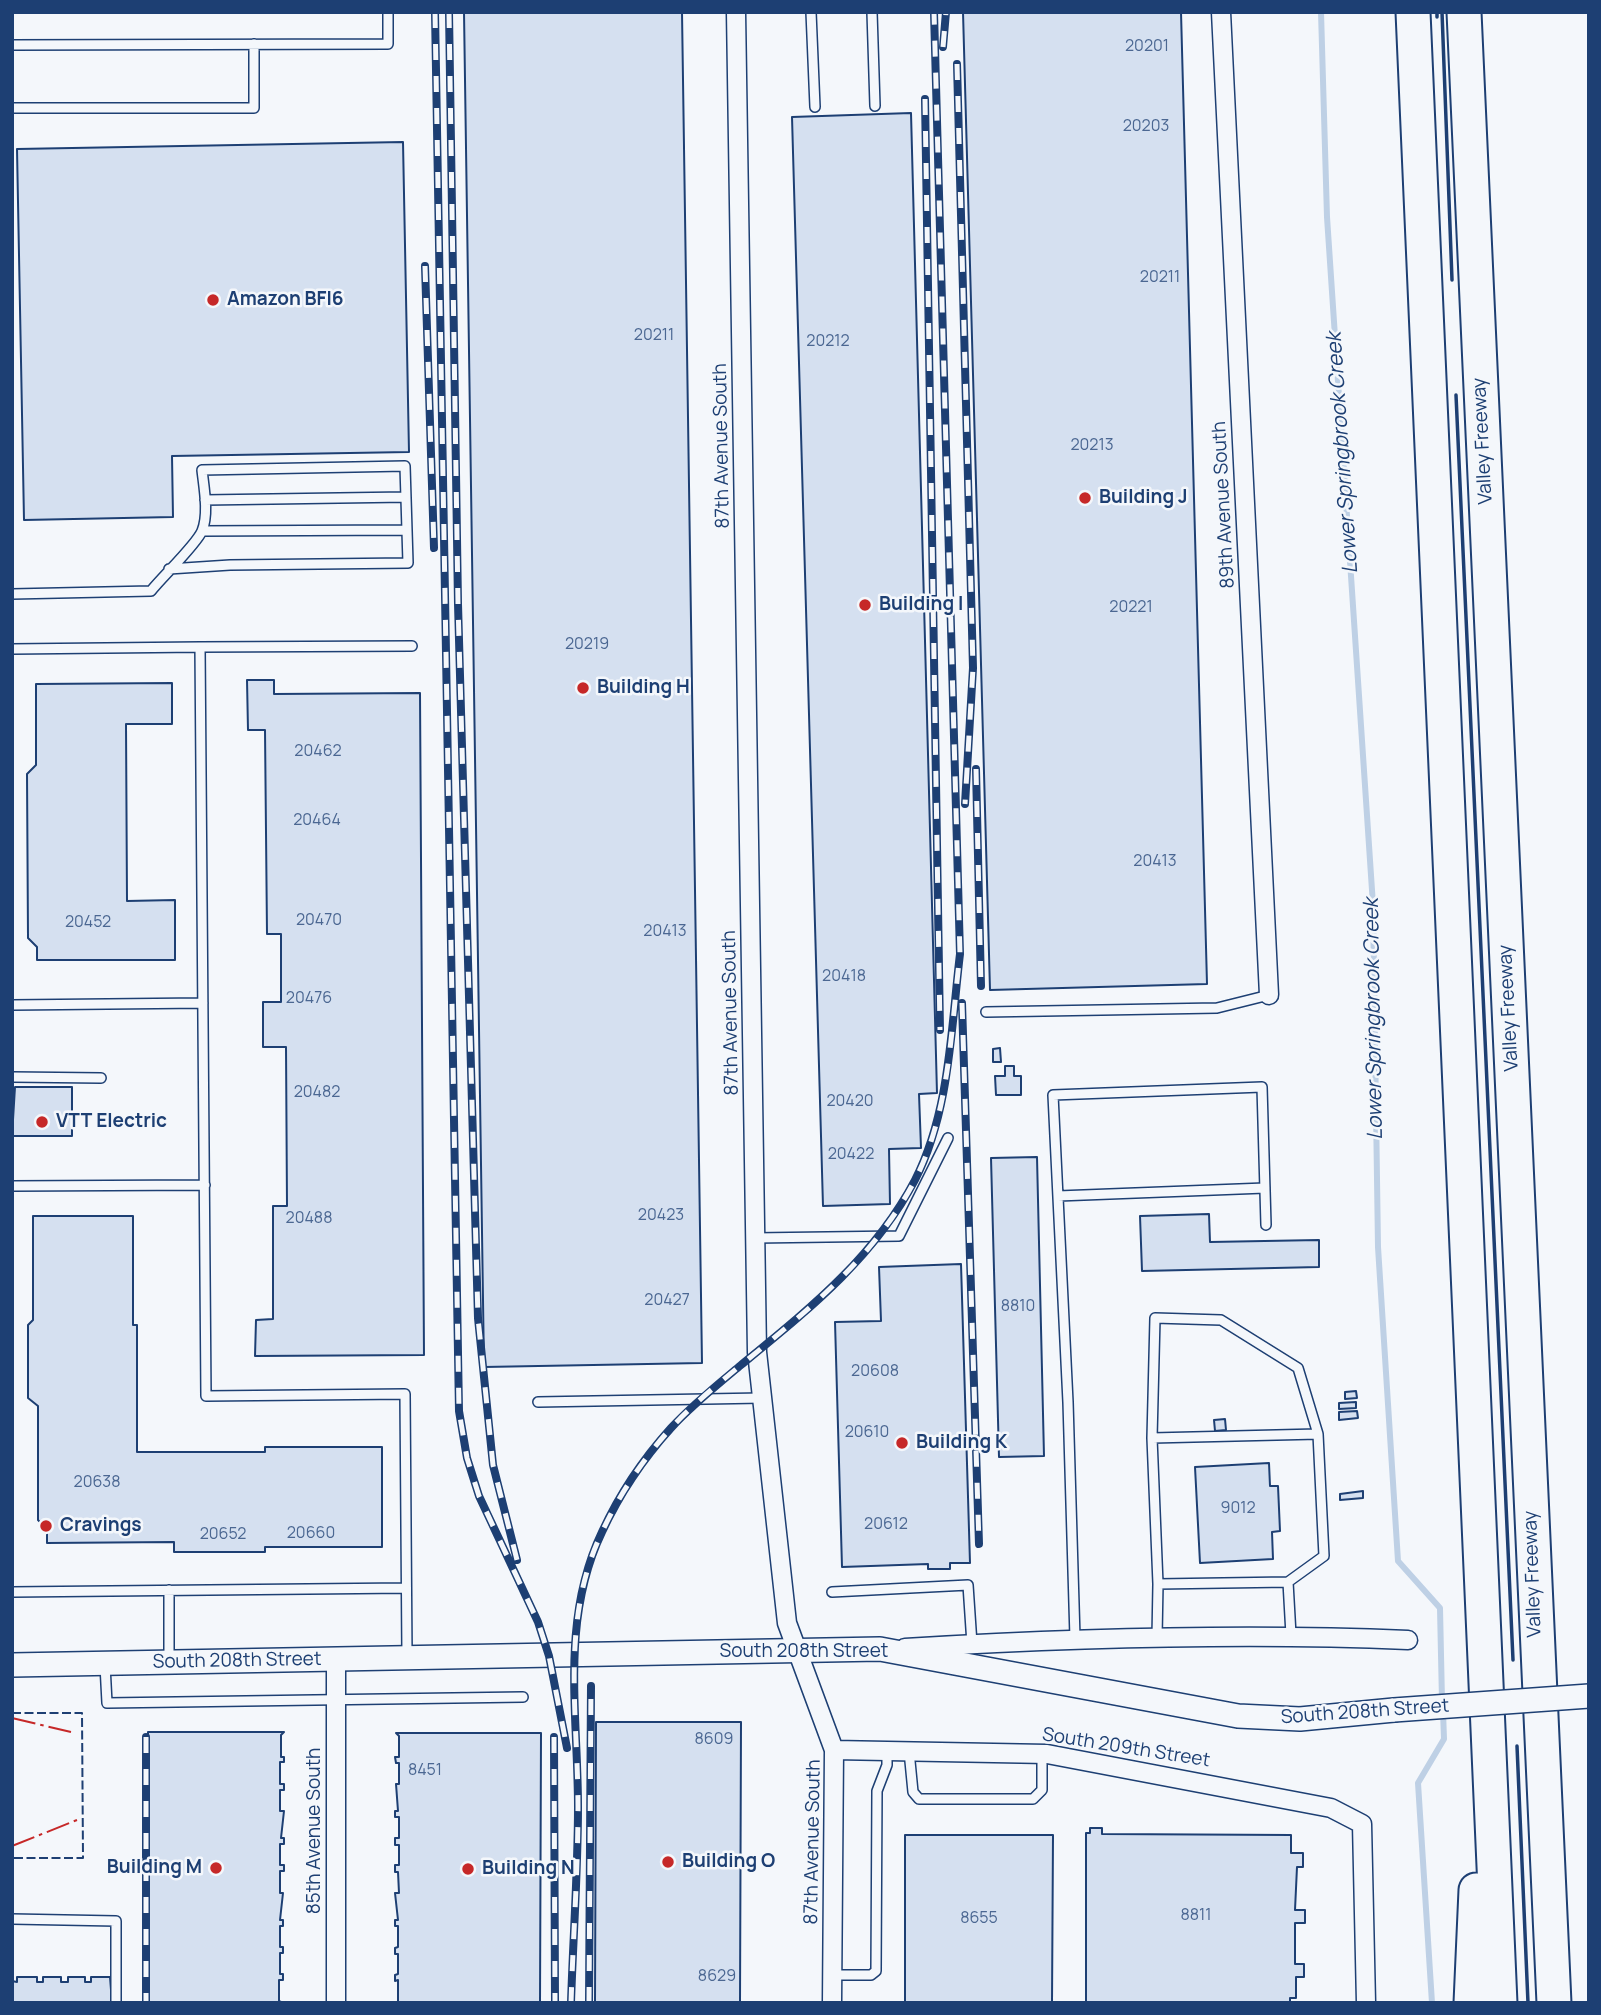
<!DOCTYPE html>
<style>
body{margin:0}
#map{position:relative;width:1601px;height:2015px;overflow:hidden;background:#f4f7fb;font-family:Manrope,sans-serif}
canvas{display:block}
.frame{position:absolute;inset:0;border:14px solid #1d3f73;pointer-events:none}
</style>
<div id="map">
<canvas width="1601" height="2015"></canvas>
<div class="frame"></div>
</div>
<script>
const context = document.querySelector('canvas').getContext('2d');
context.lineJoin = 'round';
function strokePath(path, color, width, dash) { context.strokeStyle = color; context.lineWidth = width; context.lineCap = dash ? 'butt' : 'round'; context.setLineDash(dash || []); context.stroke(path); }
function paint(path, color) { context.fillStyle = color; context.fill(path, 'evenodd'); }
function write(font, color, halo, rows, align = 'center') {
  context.font = font + ' Manrope,sans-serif'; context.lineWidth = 5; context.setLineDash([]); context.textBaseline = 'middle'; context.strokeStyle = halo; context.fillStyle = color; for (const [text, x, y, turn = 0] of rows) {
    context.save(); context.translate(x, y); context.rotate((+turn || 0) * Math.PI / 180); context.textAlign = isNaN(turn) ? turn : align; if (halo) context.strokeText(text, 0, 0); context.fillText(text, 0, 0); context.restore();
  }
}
strokePath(new Path2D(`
 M1321 12 1327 217 1373 905 1378 1247 1398 1561 1440 1608 1442 1701
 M1432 2003 1418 1783 1444 1739 1443 1711`), '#bed0e5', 6);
const building = new Path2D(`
 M464 12H682L702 1363 484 1367Z
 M963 12H1181L1207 984 990 990Z
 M911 113 937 1093 919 1094 921 1148 889 1149 890 1204 823 1206 792 117Z
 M403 142 409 452 172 456 173 517 24 520 17 149Z
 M247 680H274V694L420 693 424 1355 255 1356 256 1320 273 1319V1206H287L286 1047H263V1002H281V934H267L265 730H248Z
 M172 683V724H126L127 901 175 900V960H37V947L28 938 27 774 36 765V684Z
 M1000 1048 1001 1062H993V1049Z
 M1005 1066H1014V1076H1021V1095H996L995 1076H1005Z
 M15 1087H72V1136H12Z
 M1037 1157 1044 1456 999 1457 991 1158Z
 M1209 1214 1210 1242 1319 1240V1267L1142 1271 1140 1216Z
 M33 1216H133V1325H137V1452H265V1447H382V1547H265V1552H174V1542L47 1543V1529L38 1520V1406L28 1398V1325L33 1320Z
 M961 1264 970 1563H950V1569H928V1564L842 1567 835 1322 881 1321 879 1267Z
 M1356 1391 1357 1398 1345 1399V1392Z
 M1356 1402V1408L1339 1409V1403Z
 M1357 1411 1358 1418 1339 1420V1412Z
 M1225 1419 1226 1430 1215 1431 1214 1420Z
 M1269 1463 1270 1486H1278L1280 1531 1272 1532 1273 1559 1200 1563 1195 1467Z
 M1363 1491V1498L1340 1500V1494Z
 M596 1722H741L740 2003H595Z
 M148 1732H284L281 1735V1757H284V1762H280V1784H284V1790H280V1811H284L281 1838H284V1844H280V1865H284V1871H280V1893H283L280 1920H283V1926H280V1947H283V1953H280V1974H283V1980H279V2001L283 2003H147Z
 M396 1733H541L540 2003H395L398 2002V1980L395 1981V1975L398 1974V1954H395V1948L398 1947V1926H395V1920H398L395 1893H399L398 1872H395V1865H399V1845H395V1838H399V1817H395V1811H398L396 1784H399V1763H396L395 1757H399V1736Z
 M1090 1828H1102V1834L1291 1835V1853H1303V1867H1297L1295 1910H1305V1923H1295V1964H1304V1977H1296V1998H1290V2003H1086V1833H1090Z
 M905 1835H1053L1052 2003H905Z
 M17 1977H37V1982H43V1977H61V1982H68V1977H85V1982H91V1977H110L112 2003H12V1981L17 1982Z`);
paint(building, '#d5e0f0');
strokePath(building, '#1d3f73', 2);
const service = new Path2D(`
 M811 12 815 107
 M872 12 875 106
 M12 45 388 44V12
 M12 108H254V44
 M205 500 406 497
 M202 531 407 530
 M12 594 151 591C162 577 196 545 202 531 209 514 204 488 202 470L405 466 408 563 230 565 169 569
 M200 647 412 646
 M12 649 200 647 206 1396 405 1394 407 1656
 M12 1005 203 1003
 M986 1012 1217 1008 1269 995
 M12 1077 101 1078
 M12 1186 205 1185
 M1058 1196 1265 1188
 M755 1238 899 1236 948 1138
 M538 1402 762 1398
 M1152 1438 1155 1318 1221 1320 1298 1368 1318 1434
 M1158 1584 1152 1438 1318 1434 1324 1556 1288 1582
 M169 1590V1662
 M12 1592 406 1588
 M832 1592 968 1585 972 1644
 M1157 1637 1158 1584 1288 1582 1291 1635
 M1075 1638 1068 1402 1053 1095 1262 1087 1266 1225
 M105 1665 107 1703 523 1697
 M909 1751 913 1792 919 1799H1033L1042 1790V1754
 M12 1919 116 1921V2003
 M832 1975H871L876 1971 877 1791 887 1765V1751`);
const minor = new Path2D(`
 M736 12 757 1352 787 1623 834 1750 832 2003
 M1221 12 1269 995
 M905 1648C1073 1638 1240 1633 1408 1640
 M834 1750 1047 1754 1331 1808 1362 1824 1366 2003
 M336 2003V1659`);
const tertiary = new Path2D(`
 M12 1665 880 1649 1238 1716 1300 1719 1394 1710`);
const motorway = new Path2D(`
 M1413 12 1500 2003
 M1464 12 1554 2003
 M1471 2003 1476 1890`);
strokePath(service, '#1d3f73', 12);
strokePath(minor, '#1d3f73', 21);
strokePath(tertiary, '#1d3f73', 26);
strokePath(motorway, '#1d3f73', 37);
strokePath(service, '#f4f7fb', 9);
strokePath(minor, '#f4f7fb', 18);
strokePath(tertiary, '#f4f7fb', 23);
strokePath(motorway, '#f4f7fb', 33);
const rail = new Path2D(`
 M435 12 459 1411 467 1458 479 1496 538 1622 549 1656 567 1748
 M449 12 458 604 478 1318 493 1465 517 1560
 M943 47 946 12
 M957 64 973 668 965 804
 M925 99 940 1030
 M425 266 434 548
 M976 769 981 986
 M962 1003 979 1544
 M146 1737V2003
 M554 1737 555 2003
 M571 2003C573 1938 578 1872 578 1807 578 1713 560 1620 602 1532 619 1495 643 1459 671 1428 692 1405 717 1385 741 1365 808 1310 874 1258 915 1180 950 1112 951 1028 960 954L934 12
 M589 2003 591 1686`);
strokePath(rail, '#1d3f73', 8);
strokePath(rail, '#f4f7fb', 5, [16]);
const tertiaryBridge = new Path2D(`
 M1394 1710 1589 1696`);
strokePath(tertiaryBridge, '#1d3f73', 26, []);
strokePath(tertiaryBridge, '#f4f7fb', 23);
strokePath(new Path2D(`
 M12 1713H82L83 1858H12`), '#1d3f73', 2, [9, 3.5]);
strokePath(new Path2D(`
 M1437 12V17
 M1442 12 1452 280
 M1456 395 1513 1660
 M1517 1746 1528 2003`), '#1d3f73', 3.5);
strokePath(new Path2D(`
 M12 1718 71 1732
 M12 1846 77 1820`), '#c62828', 2, [24, 5, 3.5, 5]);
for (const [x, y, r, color] of [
 [213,300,7,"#c62828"],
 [1085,498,7,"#c62828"],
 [865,605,7,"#c62828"],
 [583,688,7,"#c62828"],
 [42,1122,7,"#c62828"],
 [902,1443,7,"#c62828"],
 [46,1526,7,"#c62828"],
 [668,1862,7,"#c62828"],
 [216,1868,7,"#c62828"],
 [468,1869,7,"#c62828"]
]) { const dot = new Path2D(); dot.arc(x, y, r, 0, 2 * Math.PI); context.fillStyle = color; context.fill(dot); strokePath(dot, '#f4f7fb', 2.5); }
write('16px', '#4b6792', null, [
 ["20201",1147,47],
 ["20203",1146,127],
 ["20211",1160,278],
 ["20211",654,336],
 ["20212",828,342],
 ["20213",1092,446],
 ["20221",1131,608],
 ["20219",587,645],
 ["20462",318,752],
 ["20464",317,821],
 ["20413",1155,862],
 ["20470",319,921],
 ["20452",88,923],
 ["20413",665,932],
 ["20418",844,977],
 ["20476",309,999],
 ["20482",317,1093],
 ["20420",850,1102],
 ["20422",851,1155],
 ["20423",661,1216],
 ["20488",309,1219],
 ["20427",667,1301],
 ["8810",1018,1307],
 ["20608",875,1372],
 ["20610",867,1433],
 ["20638",97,1483],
 ["9012",1238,1509],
 ["20612",886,1525],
 ["20660",311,1534],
 ["20652",223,1535],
 ["8609",714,1740],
 ["8451",425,1771],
 ["8811",1196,1916],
 ["8655",979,1919],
 ["8629",717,1977]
]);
write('bold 19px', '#1d3f73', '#f4f7fb', [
 ["Amazon BFI6",227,300],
 ["Building J",1099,498],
 ["Building I",879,605],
 ["Building H",597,688],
 ["VTT Electric",56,1122],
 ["Building K",916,1443],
 ["Cravings",60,1526],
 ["Building O",682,1862],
 ["Building M",202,1868,"right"],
 ["Building N",482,1869]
], 'left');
write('19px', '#1d3f73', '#f4f7fb', [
 ["Valley Freeway",1483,441,-93],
 ["87th Avenue South",722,446,-91],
 ["89th Avenue South",1224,505,-93],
 ["Valley Freeway",1509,1008,-93],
 ["87th Avenue South",731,1013,-91],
 ["Valley Freeway",1533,1574,-92],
 ["South 208th Street",804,1652],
 ["South 208th Street",237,1661,-1],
 ["South 208th Street",1365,1712,-4],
 ["South 209th Street",1126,1748,9],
 ["85th Avenue South",315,1831,-90],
 ["87th Avenue South",813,1842,-89]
]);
write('italic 21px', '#1d3f73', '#f4f7fb', [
 ["Lower Springbrook Creek",1343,453,-94],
 ["Lower Springbrook Creek",1374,1019,-91]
]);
</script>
